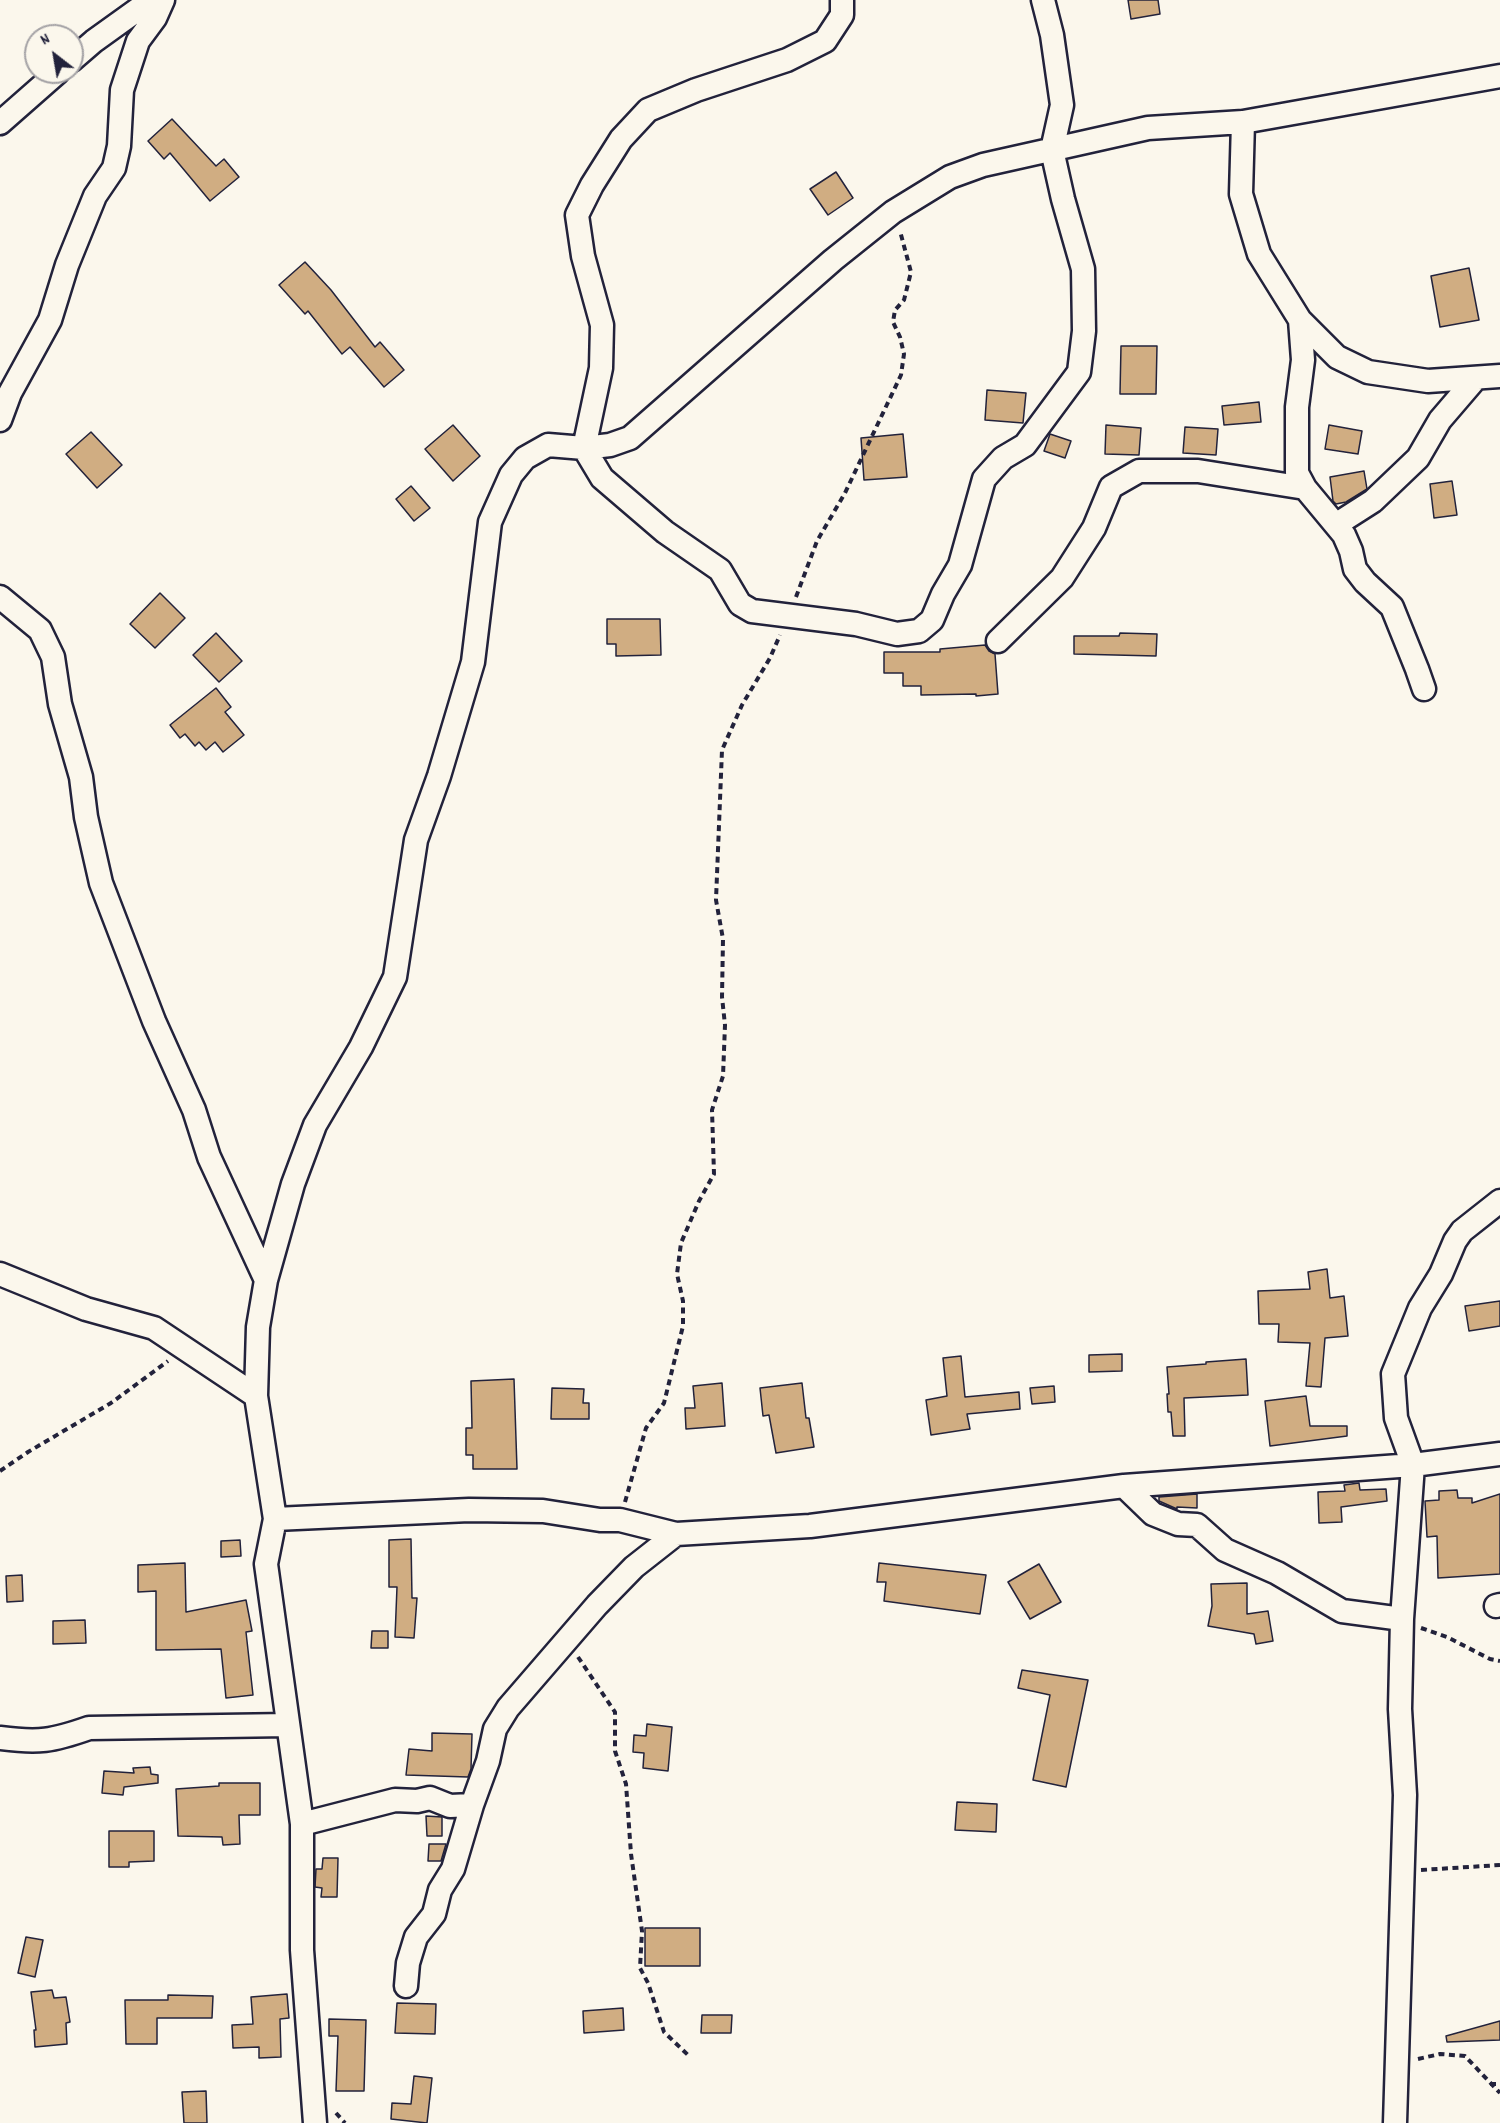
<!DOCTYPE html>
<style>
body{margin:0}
#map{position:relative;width:1500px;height:2123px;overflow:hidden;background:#fbf7ec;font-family:Dekko,sans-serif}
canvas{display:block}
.north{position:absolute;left:24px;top:24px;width:60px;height:60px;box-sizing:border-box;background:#fbf7ec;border:2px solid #a4a2a5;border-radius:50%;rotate:329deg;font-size:16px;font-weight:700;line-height:24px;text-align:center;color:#22223b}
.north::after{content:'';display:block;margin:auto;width:21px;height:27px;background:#22223b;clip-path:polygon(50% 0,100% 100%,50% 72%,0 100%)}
</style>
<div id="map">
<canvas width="1500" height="2123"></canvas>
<div class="north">N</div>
</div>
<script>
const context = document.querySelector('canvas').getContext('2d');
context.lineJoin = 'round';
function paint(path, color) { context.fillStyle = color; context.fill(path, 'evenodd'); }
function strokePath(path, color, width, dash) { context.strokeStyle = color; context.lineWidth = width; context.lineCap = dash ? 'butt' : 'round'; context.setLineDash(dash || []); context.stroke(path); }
const building = new Path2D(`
 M1128 0H1158L1160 14 1131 19Z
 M172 119 216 166 224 159 239 177 210 201 170 153 164 159 148 141Z
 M836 172 853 198 828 215 810 189Z
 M305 262 331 290 375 347 380 342 404 370 384 387 350 347 342 354 308 311 305 314 279 285Z
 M1469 268 1479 320 1440 327 1431 276Z
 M1121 346H1157L1156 394H1120Z
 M987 390 1026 393 1023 423 985 420Z
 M1259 402 1261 422 1224 425 1222 406Z
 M453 425 480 456 453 481 425 449Z
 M1106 425 1141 428 1139 455 1105 454Z
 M1329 425 1362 431 1358 454 1325 449Z
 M1185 427 1218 429 1216 455 1183 453Z
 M91 432 122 465 97 488 66 454Z
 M903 434 907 477 864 480 861 438Z
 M1050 434 1071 441 1065 458 1044 451Z
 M1364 471 1367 489 1346 502 1336 504 1333 501 1330 477Z
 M1452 481 1457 515 1434 518 1430 484Z
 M411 486 430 508 414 521 396 499Z
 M160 593 185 618 155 648 130 624Z
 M607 619H660L661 655 616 656V644H607Z
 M216 633 242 661 219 682 193 655Z
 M1120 633 1157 634 1156 656 1074 654V636H1119Z
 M985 645 989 651 995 654 998 694 976 696V694L921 695V686H903V673H884V652H940V649Z
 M216 688 231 707 225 712 244 735 223 752 215 742 206 750 199 742 195 746 185 734 180 738 170 725Z
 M1327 1269 1330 1298 1344 1296 1348 1336 1325 1338 1321 1387 1306 1386 1310 1343 1278 1342 1279 1324H1259L1258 1291 1310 1289 1308 1272Z
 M1500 1301V1326L1469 1331 1465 1306Z
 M1122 1354V1371L1089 1372V1355Z
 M961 1356 965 1397 1019 1392 1020 1409 967 1414 970 1429 931 1435 926 1400 947 1396 943 1358Z
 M1246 1359 1248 1395 1184 1398 1185 1436H1173L1171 1412H1168L1167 1394H1169L1167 1367 1206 1364V1362Z
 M514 1379 517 1469H473V1455H466V1428H472L471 1381Z
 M722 1383 725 1426 686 1429 685 1408H695L693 1386Z
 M802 1383 806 1418H809L814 1447 776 1453 769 1415 763 1416 760 1388Z
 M1054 1386 1055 1402 1032 1404 1030 1388Z
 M552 1388 584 1389 583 1403H589V1419H551Z
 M1306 1396 1310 1426H1347V1436L1270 1446 1265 1401Z
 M1359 1483 1360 1490 1386 1489 1387 1501 1341 1507 1342 1522 1319 1523 1318 1492 1345 1491 1344 1485Z
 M1457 1490 1458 1498H1472V1503L1500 1494V1574L1438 1578 1437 1536 1427 1537 1425 1501 1439 1500V1491Z
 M1197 1494V1508L1177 1507V1509L1159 1501V1497Z
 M411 1539 412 1598H417L414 1638 395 1637 397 1587H389V1540Z
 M240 1540 241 1556 221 1557V1541Z
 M185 1563 186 1612 246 1600 252 1631 246 1632 253 1695 226 1698 221 1649 156 1650V1591L138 1592V1565Z
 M879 1563 986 1575 980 1614 884 1601 886 1582H877Z
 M1039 1564 1061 1602 1030 1619 1008 1582Z
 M22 1575 23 1601 7 1602 6 1576Z
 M1247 1583V1614L1268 1611 1273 1641 1256 1644 1254 1634 1208 1626 1212 1606 1211 1584Z
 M85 1620 86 1643 53 1644V1621Z
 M372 1631H388V1648H371Z
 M1022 1670 1088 1680 1066 1787 1033 1780 1050 1695 1018 1688Z
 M647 1724 672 1727 668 1771 643 1768 644 1753 633 1752 634 1735 646 1736Z
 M432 1733 472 1734 471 1769 468 1777 406 1775 409 1749 432 1751Z
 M150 1767 151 1774 158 1775V1783L124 1787 123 1795 102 1793 104 1771 134 1773 133 1768Z
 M219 1783H260V1815H239L240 1844 223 1845 222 1837 178 1836 176 1789 219 1786Z
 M957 1802 997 1804 996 1832 955 1830Z
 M426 1816 442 1817V1836H427Z
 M109 1831H154V1861L129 1862V1867H109Z
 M429 1844H446L441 1861H428Z
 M323 1858H338L337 1897H321L322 1888 315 1887 316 1869H322Z
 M645 1928H700V1966H645Z
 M26 1937 43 1940 35 1977 18 1973Z
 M52 1990 54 1998 66 1997 70 2022 66 2023 67 2044 35 2047 34 2030H36L31 1992Z
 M287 1994 289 2018 280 2019 281 2057 259 2058V2047L233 2048 232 2025 253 2024 251 1997Z
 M168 1995 213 1996 212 2018H157V2044H126L125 2000H168Z
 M397 2003 436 2004 435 2034 395 2033Z
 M623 2008 624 2030 584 2033 583 2011Z
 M702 2015H732L731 2033H701Z
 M329 2019 366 2020 364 2091H336L338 2036H329Z
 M1500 2021V2040L1447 2042 1446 2036Z
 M414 2076 432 2078 427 2123 391 2119 392 2103 411 2104Z
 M206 2091 207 2123H184L182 2092Z`);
paint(building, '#d0ad82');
strokePath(building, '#22223b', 1.5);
const street = new Path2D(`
 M842 0V15L825 41 787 60 696 90 648 110 621 139 592 185 577 215 583 256 602 325 601 368 584 448 602 478 665 532 720 570 740 604 752 611 856 624 897 634 919 631 932 620 943 594 960 565 984 479 1003 458 1025 445 1079 372 1084 331 1083 269 1063 199 1052 150 1062 105 1052 35 1043 0
 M72 60 94 41 151 0
 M1243 122 1241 194 1259 254 1300 320 1337 357 1368 372 1428 381 1500 376
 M0 123 58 72
 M1300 320 1303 360 1297 407V473L1305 488 1344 535 1351 551 1355 569 1365 582 1392 607 1417 669 1424 689
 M0 420 10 393 50 320 67 265 95 196 114 168 119 146 122 90 138 41 155 18 163 0
 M1337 524 1373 501 1418 458 1440 420 1476 378
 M0 597 40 630 53 657 60 704 81 777 86 817 101 883 154 1021 194 1110 209 1157 266 1280
 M998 641 1062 578 1094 528 1111 487 1139 471H1198L1305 488
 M0 1274 86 1309 154 1328 256 1396
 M1124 1486 1153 1514 1178 1524 1197 1525 1225 1550 1277 1573 1342 1611 1402 1619
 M275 1519 469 1510 543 1511 600 1520H620L676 1534 810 1526 1124 1486 1413 1465 1500 1454
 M1496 1606 1500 1605
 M0 1738C39 1743 52 1741 89 1728L288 1725
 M302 1824 395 1800 417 1801 430 1798 450 1806 472 1805
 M406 1986 408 1963 416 1937 434 1914 440 1890 453 1869 472 1805 488 1761 495 1729 508 1708 597 1605 634 1567 676 1534
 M315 2123 302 1950V1824L266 1564 275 1519 256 1396 258 1327 266 1280 293 1184 315 1125 361 1047 395 977 416 840 439 776 473 662 490 522 511 475 525 458 548 445 584 448 610 445 630 438 833 260 893 212 950 177 983 165 1148 128 1243 122 1500 76
 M1395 2123 1405 1795 1400 1709 1402 1619 1413 1465 1396 1418 1393 1374 1420 1308 1441 1274 1455 1241 1462 1231 1500 1201`);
strokePath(street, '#22223b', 27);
strokePath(new Path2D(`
 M796 597 817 541 845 493 901 375 904 354 900 337 893 322 895 310 904 300 911 272 900 231
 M0 1471 28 1452 111 1403 168 1361
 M625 1502 646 1428 664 1403 683 1326V1301L677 1274 681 1243 699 1201 714 1174 712 1110 723 1076 725 1025 722 997 723 939 716 900 722 750 742 705 770 658 780 635
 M1421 1628 1447 1637 1490 1659 1500 1661
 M578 1657 615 1712V1751L626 1784 631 1854 642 1931 640 1968 648 1983 664 2032 689 2056
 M1421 1870 1500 1865
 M1418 2059 1440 2054 1465 2056 1500 2093
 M1490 2084H1500
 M336 2113 345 2123`), '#22223b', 4, [6, 4.5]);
strokePath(street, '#fbf7ec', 22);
</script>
